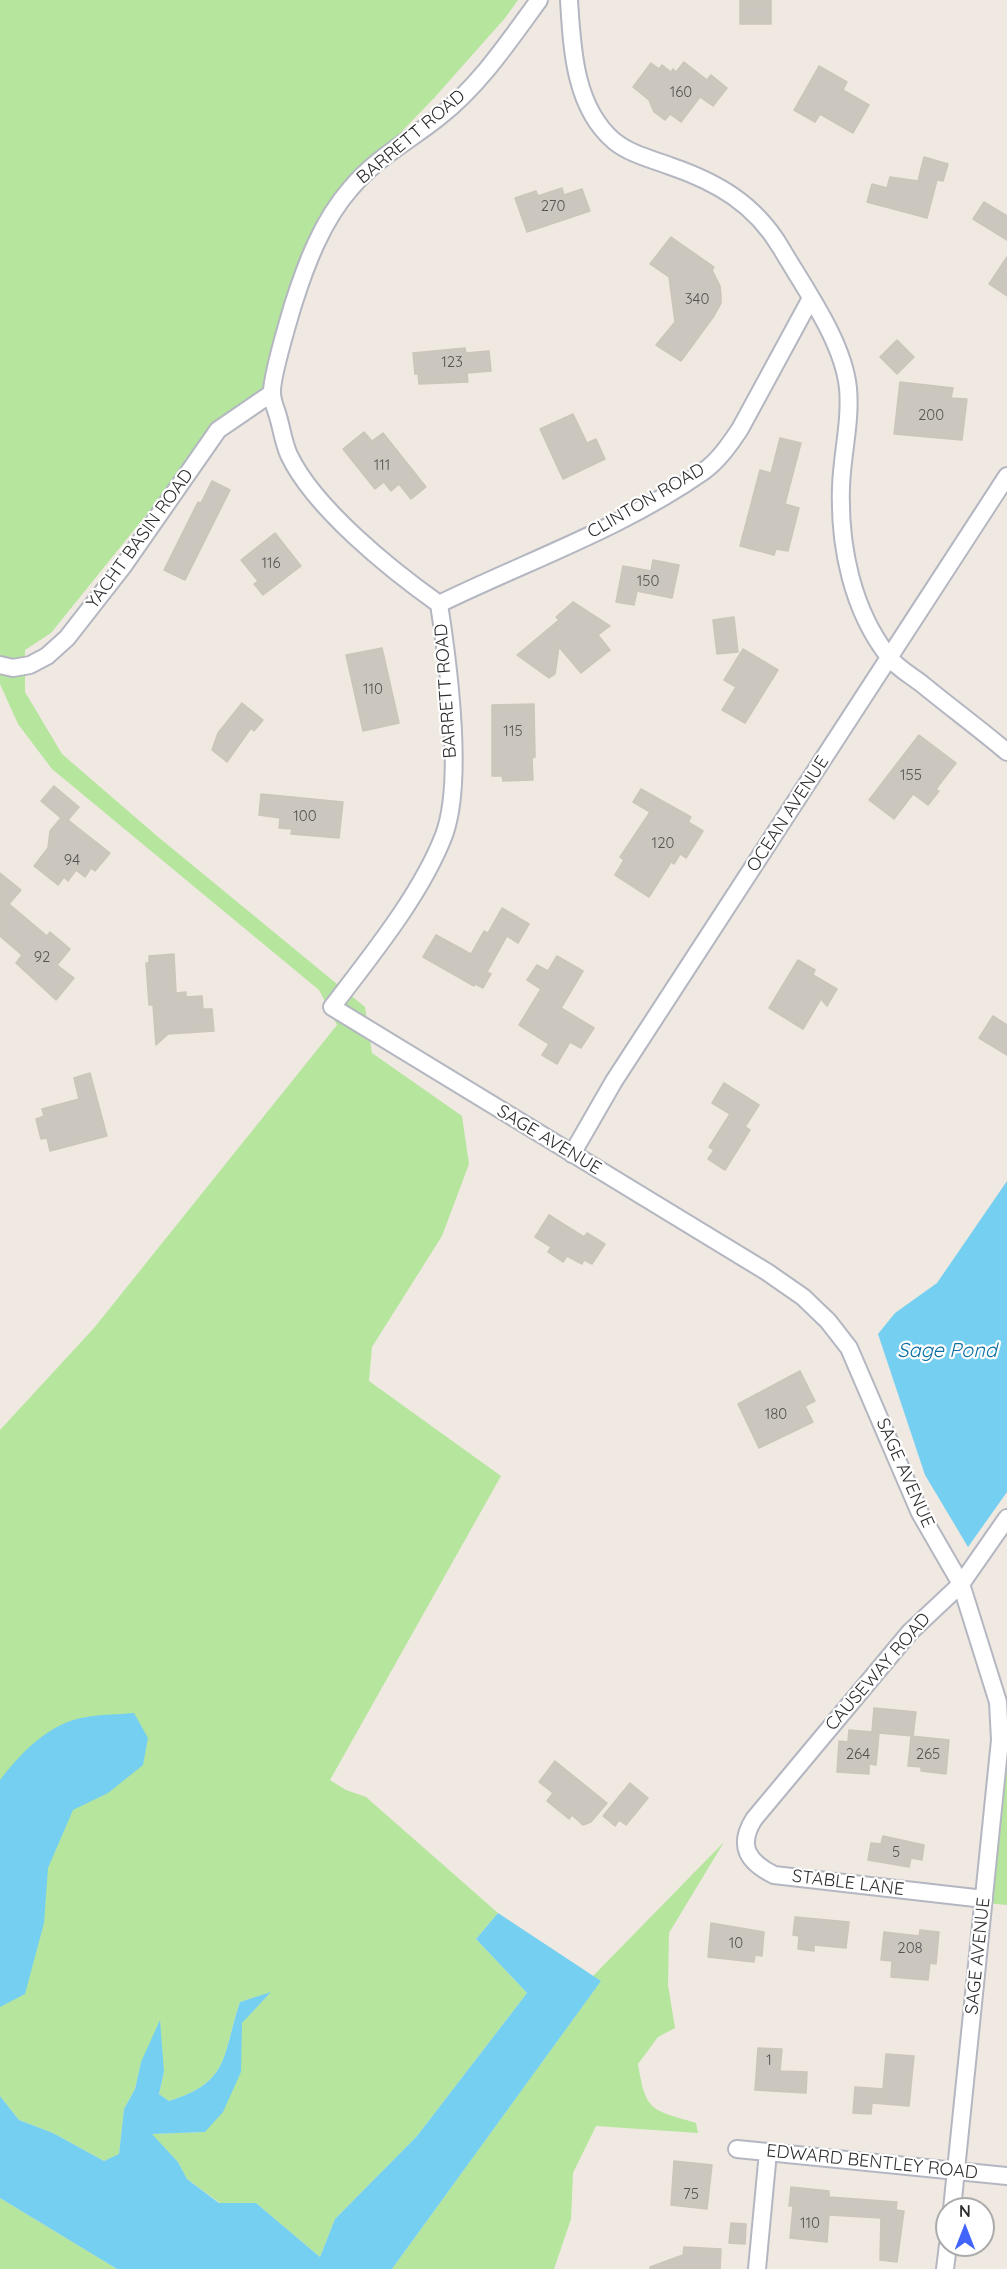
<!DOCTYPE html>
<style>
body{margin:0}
#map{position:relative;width:1007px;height:2269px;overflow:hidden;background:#efe9e1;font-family:Quicksand,sans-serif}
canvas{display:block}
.north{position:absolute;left:935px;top:2197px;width:60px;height:60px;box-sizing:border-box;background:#fff;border:2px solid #ababab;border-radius:50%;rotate:0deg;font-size:16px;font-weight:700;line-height:24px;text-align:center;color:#2e2e2e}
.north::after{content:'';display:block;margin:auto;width:21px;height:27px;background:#4264fb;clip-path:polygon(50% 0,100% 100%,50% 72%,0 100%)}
</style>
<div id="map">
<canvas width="1007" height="2269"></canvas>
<div class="north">N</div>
</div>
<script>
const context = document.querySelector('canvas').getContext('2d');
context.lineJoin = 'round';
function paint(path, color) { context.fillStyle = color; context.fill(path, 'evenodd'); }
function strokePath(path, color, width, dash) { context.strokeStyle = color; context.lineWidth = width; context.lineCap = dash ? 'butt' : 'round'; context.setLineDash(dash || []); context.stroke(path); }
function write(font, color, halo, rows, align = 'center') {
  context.font = font + ' Quicksand,sans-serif'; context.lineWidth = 4.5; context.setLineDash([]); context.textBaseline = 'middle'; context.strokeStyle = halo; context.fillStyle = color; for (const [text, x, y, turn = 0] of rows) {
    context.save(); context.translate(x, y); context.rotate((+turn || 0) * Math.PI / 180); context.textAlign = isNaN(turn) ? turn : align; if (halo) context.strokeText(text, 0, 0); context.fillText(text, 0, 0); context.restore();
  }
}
paint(new Path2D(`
 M0 0H518L505 18 435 97 331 205 272 393 218 426 51 633 25 650V692L62 754 157 836 365 1007 372 1053 462 1116 469 1164 442 1236 372 1347 369 1381 501 1476 330 1780 346 1790 366 1797 498 1913 476 1939 527 1993 417 2136 335 2219 320 2257 256 2203H220L187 2179 178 2162 151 2134 205 2132 241 2072V2023L270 1993 240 2002C222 2055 231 2082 169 2101L159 2094 164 2072 141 2062 135 2089 124 2109 119 2155 104 2161 53 2133 19 2120 0 2096V1430L94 1328 337 1025 319 990 52 769 18 724 0 684Z
 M1007 1727V1905L986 1903Z
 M724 1842 669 1933 668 1985 675 2028 658 2037 638 2064C646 2113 651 2109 696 2123L698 2133 596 2126 573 2173 571 2219 554 2269H392L600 1982 593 1976Z
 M0 2198 117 2269H0Z`), '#b6e59e');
paint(new Path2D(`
 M1007 1181V1492L968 1547 925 1475 878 1334 895 1313 937 1283Z
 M134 1713 148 1738 143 1765 108 1793 73 1810 48 1868 44 1923 25 1994 0 2007V1780C16 1759 38 1735 63 1724 84 1714 111 1715 134 1713Z
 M498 1913 601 1981 392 2269H117L0 2198V2096L19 2120 53 2133 104 2161 119 2154 124 2109 135 2089 141 2062 160 2020 164 2072 159 2094 169 2101C231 2082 222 2055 240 2002L271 1992 242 2023 241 2072 223 2112 205 2132 152 2134 178 2162 187 2179 219 2203H256L320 2257 335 2219 417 2136 527 1993 476 1939Z`), '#75cff0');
const building = new Path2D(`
 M740 0H771V24H740Z
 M684 62 707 80 711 75 727 88 713 106 700 97 681 122 670 114 665 120 654 112 649 100 633 87 651 63 659 69 662 65 671 72 673 69 676 72Z
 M819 66 847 82 843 90 869 105 853 133 820 114 815 122 794 110Z
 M924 157 948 164 943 181 937 180 927 218 867 202 872 184 887 188 890 177 918 181Z
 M562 188 564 195 582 189 590 211 527 232 515 198 536 191 538 196Z
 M984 202 1007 216V240L973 219Z
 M671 237 714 267 712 270 720 286 721 296V303L714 316 681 361 656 345 675 322 669 277 650 264Z
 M1007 257V296L989 284Z
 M897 340 914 357 897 374 880 357Z
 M465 348 466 353 489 351 491 371 467 373 468 382 419 384 418 374H415L413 353Z
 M900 382 953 388 951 398 967 399 962 440 894 434Z
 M573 414 587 443 596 439 605 459 563 479 540 429Z
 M364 432 372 441 383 433 426 487 411 499 399 484 391 491 384 482 375 489 343 449Z
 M780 438 801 443 785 504 799 508 788 551 776 549 774 555 740 546 760 470 771 473Z
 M212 481 230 490 185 580 164 570 198 502 201 503Z
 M275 533 301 566 263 595 254 584 258 581 241 560Z
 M653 560 679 565 672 598 637 591 634 605 616 602 623 566 651 571Z
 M573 602 610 626 598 635 610 650 581 673 559 647 555 674 549 678 517 655 559 620 556 617Z
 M734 617 738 652 717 654 713 620Z
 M382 648 399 723 363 731 346 655Z
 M743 649 778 670 745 723 722 710 736 687 724 680Z
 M242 703 263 720 254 731 251 728 227 762 212 750 218 733Z
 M534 704 535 757 532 758 533 780 503 781 502 776H492V705Z
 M919 735 956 763 936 789 939 791 928 805 913 794 894 819 869 800Z
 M54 786 79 807 68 820 110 853 95 871 91 868 85 877 76 870 68 881 64 877 58 885 34 866 48 848 50 831 61 818 41 801Z
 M641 789 691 817 688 822 703 831 686 858 680 854 674 864 671 862 649 897 615 875 624 860 620 857 650 812 633 802Z
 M261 794 343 802 339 838 291 834 292 829 279 828 280 818 259 815Z
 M0 873 21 890 9 904 47 936 50 932 70 949 57 965 74 978 56 1000 16 963 22 955 0 936Z
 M502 908 529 924 518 943 507 936 487 972 491 974 483 988 475 984 474 986 423 957 436 935 471 954 484 931 488 933Z
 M174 954 176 993 186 992V997L202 996 203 1009H212L214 1031 168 1034 156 1045 153 1005H149L146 963H149V956Z
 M557 956 583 971 561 1008 594 1028 581 1048 570 1042 557 1064 542 1055 549 1044 519 1025 541 989 527 980 537 965 548 971Z
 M798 960 815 970 813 975 837 989 827 1006 821 999 803 1029 769 1008Z
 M993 1016 1007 1025V1055L979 1038Z
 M90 1073 107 1136 50 1151 47 1138 41 1139 36 1119 44 1116 42 1109 79 1099 74 1078Z
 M724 1083 759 1105 745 1127 750 1130 725 1170 708 1159 714 1150 709 1147 730 1114 712 1103Z
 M549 1215 584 1237 587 1233 605 1244 592 1264 584 1260 582 1264 567 1256 563 1262 548 1252 551 1247 535 1237Z
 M800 1371 815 1401 805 1406 813 1422 759 1448 738 1404Z
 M874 1708 916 1712 913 1736 879 1733 876 1765 869 1764V1774L837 1772 839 1741 848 1742 849 1730 872 1732Z
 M911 1736 949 1740 946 1774 921 1771V1767L908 1766Z
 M555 1761 607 1803 591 1822 583 1825 572 1815 569 1819 547 1801 553 1793 539 1782Z
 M630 1783 648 1798 626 1825 619 1820 615 1826 603 1816Z
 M883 1836 924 1845 922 1860 911 1858 909 1867 868 1860 871 1843 881 1844Z
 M795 1917 849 1922 846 1948 814 1945V1951L798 1949 799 1936 793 1935Z
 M711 1923 764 1932 762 1956 755 1955 754 1962 708 1957Z
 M920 1930 939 1932 936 1964 930 1963 928 1980 891 1977 892 1961 881 1960 884 1932 919 1936Z
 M758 2048 782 2049 780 2071 807 2072 806 2093 755 2090Z
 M886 2054 914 2056 909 2106 872 2103 871 2114 853 2113 855 2087 883 2089Z
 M674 2161 712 2165 707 2209 671 2205Z
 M791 2187 829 2191V2197L897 2202 896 2210 904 2211 897 2262 880 2260 881 2218 829 2215 827 2242 790 2238 793 2206H789Z
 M731 2223 746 2224 745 2244 729 2243Z
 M684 2247 721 2249 720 2269H650V2267L683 2255Z`);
paint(building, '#cbc7bf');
strokePath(building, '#cbc5ba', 1.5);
const street = new Path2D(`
 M539 0C509 41 480 85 439 117 409 141 376 158 351 188 322 221 306 264 293 305 288 322 271 378 272 393 272 402 277 411 279 420 282 431 284 444 289 455 314 508 391 570 439 604 448 662 464 781 444 835 421 895 370 957 332 1007L767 1272 803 1297 828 1321 849 1348 920 1513 961 1584 998 1702 1000 1740 952 2209
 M569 0C572 47 574 107 614 141 630 154 651 159 670 166 717 182 755 204 781 248 805 289 843 341 848 388 851 422 842 454 841 487 839 546 852 610 889 657 897 668 912 676 922 684 950 707 980 729 1007 752
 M439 604C527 561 623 528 704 471 719 460 730 444 740 429L810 300
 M0 665 13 668 30 665 47 656 67 638 124 565 218 430 272 393
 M572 1154 614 1081 1007 476
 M984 1899 774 1875C748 1862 737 1846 754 1819L910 1632 961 1584 1007 1518
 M737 2149 1007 2176
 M757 2269 768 2152
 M945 2269 948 2245`);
strokePath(street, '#b4b7c1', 20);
strokePath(street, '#fff', 16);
write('15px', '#555452', null, [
 ["160",681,92],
 ["270",553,206],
 ["340",697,299],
 ["123",452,362],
 ["200",931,415],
 ["111",382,465],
 ["116",271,563],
 ["150",648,581],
 ["110",373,689],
 ["115",513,731],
 ["155",911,775],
 ["100",305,816],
 ["120",663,843],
 ["94",72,860],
 ["92",42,957],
 ["180",776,1414],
 ["264",858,1754],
 ["265",928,1754],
 ["5",896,1852],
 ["10",736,1943],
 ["208",910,1948],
 ["1",769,2060],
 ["75",691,2194],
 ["110",810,2223]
]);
write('18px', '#2e2e2e', '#fff', [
 ["BARRETT ROAD",411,137,-40],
 ["CLINTON ROAD",646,501,-30],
 ["YACHT BASIN ROAD",140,539,-54],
 ["BARRETT ROAD",446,691,-94],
 ["OCEAN AVENUE",788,814,-57],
 ["SAGE AVENUE",549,1140,31],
 ["SAGE AVENUE",905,1473,66],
 ["CAUSEWAY ROAD",878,1672,-49],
 ["STABLE LANE",848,1883,7],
 ["SAGE AVENUE",978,1956,-84],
 ["EDWARD BENTLEY ROAD",872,2162,6]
]);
write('italic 20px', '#0d6fa3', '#fff', [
 ["Sage Pond",947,1351]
]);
</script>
